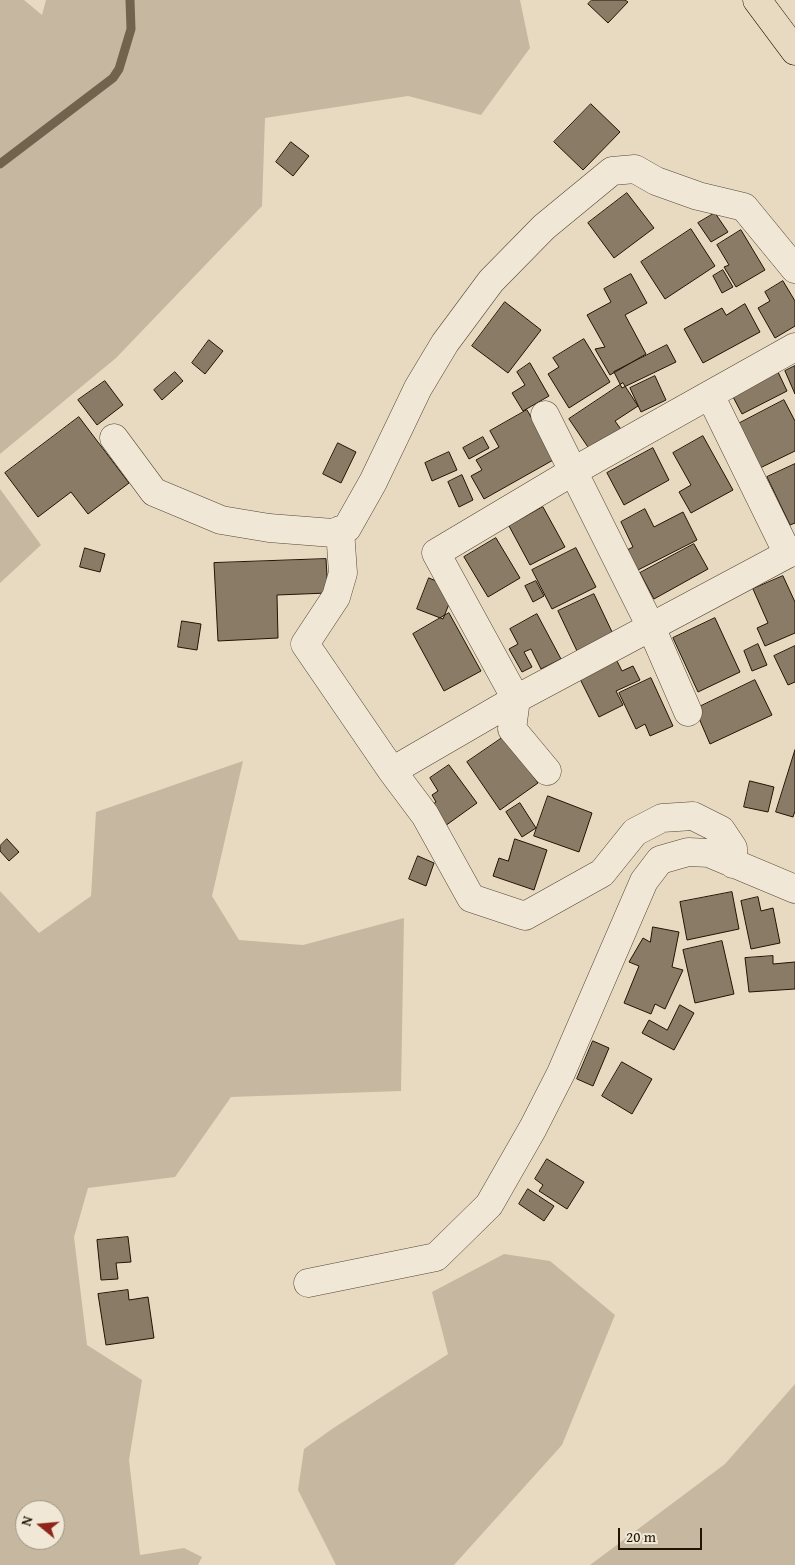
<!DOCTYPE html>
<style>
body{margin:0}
#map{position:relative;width:795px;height:1565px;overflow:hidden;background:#e8dac0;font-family:"Gentium Book Plus",serif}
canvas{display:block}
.north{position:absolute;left:15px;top:1500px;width:50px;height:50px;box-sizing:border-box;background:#f0e7d6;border:1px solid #9e9382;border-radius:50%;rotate:287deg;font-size:14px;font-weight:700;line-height:20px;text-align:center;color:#221403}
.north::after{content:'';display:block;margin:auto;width:18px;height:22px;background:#8f2418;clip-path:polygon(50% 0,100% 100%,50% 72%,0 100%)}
.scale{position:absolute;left:618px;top:1528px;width:84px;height:22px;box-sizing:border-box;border:2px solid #221403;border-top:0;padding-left:6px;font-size:15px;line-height:18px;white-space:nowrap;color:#221403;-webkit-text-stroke:4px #f0e7d6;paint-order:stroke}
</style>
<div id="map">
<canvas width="795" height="1565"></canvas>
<div class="north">N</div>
<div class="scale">20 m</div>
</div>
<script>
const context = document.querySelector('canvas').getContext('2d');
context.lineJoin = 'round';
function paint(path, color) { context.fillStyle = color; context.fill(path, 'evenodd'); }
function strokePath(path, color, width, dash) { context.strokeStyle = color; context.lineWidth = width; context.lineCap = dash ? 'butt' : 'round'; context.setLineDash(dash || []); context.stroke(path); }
paint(new Path2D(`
 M0 0H24L42 15 46 0H520L530 48 481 115 408 96 265 118 262 206 116 358 0 454Z
 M0 489 41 545 0 583Z
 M243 761 212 896 239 940 303 945 404 918 401 1091 231 1097 175 1177 88 1188 74 1237 87 1345 142 1380 129 1460 140 1555 184 1548 202 1557 198 1565H0V891L39 933 91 896 96 812ZM25 1510H55V1540H25Z
 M504 1254 550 1261 615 1315 562 1445 454 1565H336L298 1490 304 1449 332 1429 448 1354 432 1292Z
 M795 1384V1565H590L725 1464Z`), '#c6b8a0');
strokePath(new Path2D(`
 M0 164 113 78 119 69 131 29 130 0`), '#71634e', 9);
const building = new Path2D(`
 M592 0H625L628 2 608 23 588 4Z
 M591 104 620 132 583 170 554 142Z
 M291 142 309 156 293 176 276 162Z
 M627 193 654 228 614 258 588 223Z
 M715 213 728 232 711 242 698 223Z
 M691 229 715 266 665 299 641 262Z
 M741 230 765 270 736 287 724 267 729 265 717 245Z
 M723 270 733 287 722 293 713 276Z
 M631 274 647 303 625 315 646 354 610 375 595 349 605 347 587 315 611 302 604 289Z
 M783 281 795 301V326L775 338 758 308 770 301 765 292Z
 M505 302 541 330 508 373 472 346Z
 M745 304 760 332 703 363 684 329 722 308 726 315Z
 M584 339 610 382 569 408 548 374 559 367 553 358Z
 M209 340 223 351 205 374 192 363Z
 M667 345 676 362 622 388 614 372Z
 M530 363 549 396 523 411 512 393 525 385 517 372Z
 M795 366V394L785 371Z
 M175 372 183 381 162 400 154 390Z
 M778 372 787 391 742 414 732 395Z
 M655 376 666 400 641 412 630 388Z
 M105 381 123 405 97 425 78 400Z
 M623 383 638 406 615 421 623 432 592 453 569 419Z
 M784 400 795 421V451L760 468 738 424Z
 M527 410 555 459 484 499 471 476 482 470 476 460 499 447 490 431Z
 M79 417 129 483 88 514 71 492 38 517 5 473Z
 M703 436 733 490 691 513 679 492 691 485 673 453Z
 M483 437 489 448 469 459 463 448Z
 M338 443 356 452 341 483 323 474Z
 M653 448 669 480 624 505 607 473Z
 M449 452 457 470 432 481 425 463Z
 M795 464V523L790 525 767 477Z
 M462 475 473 500 459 507 448 482Z
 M543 507 565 547 530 565 509 526Z
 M645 509 654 527 683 512 697 540 634 572 623 552 633 547 621 522Z
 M496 538 520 578 488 597 464 557Z
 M694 544 708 569 654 599 640 573Z
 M85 548 105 554 100 572 80 567Z
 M576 548 596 587 552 609 532 570Z
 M326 559 328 593 277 595 278 638 218 641 214 563Z
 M783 576 795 602V633L765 646 757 628 768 623 753 589Z
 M429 578 455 589 443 619 417 609Z
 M536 581 544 596 533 602 525 586Z
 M594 594 613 634 577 651 558 611Z
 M449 613 481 671 444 691 413 634Z
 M537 614 561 659 541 669 531 649 524 652 532 667 522 672 509 649 518 644 510 629Z
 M715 618 740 672 698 692 673 638Z
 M182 621 201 624 197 650 178 647Z
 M758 644 767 665 752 671 744 651Z
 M795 646V682L788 685 774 656Z
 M616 659 622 671 633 666 640 680 616 691 623 705 599 717 579 677Z
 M651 678 673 726 650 736 645 724 636 729 619 693Z
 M755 680 772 715 710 744 695 709Z
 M505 736 538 783 500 810 467 762Z
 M795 750V811L793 817 776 812Z
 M449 765 477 803 445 826 430 806 436 802 432 795 438 791 430 778Z
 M750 781 774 787 768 812 744 807Z
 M548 796 592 813 579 852 534 836Z
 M520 803 536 828 522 837 506 812Z
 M7 839 19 852 9 861 0 851V846Z
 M515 839 547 850 534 890 493 876 499 858 508 861Z
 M418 856 434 863 426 886 409 879Z
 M732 892 739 929 687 940 680 902Z
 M758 897 761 911 773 908 780 943 751 949 741 901Z
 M653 927 679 932 672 967 683 970 665 1009 655 1004 651 1014 624 1003 639 966 629 962 643 938 650 942Z
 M722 941 734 994 695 1003 683 950Z
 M773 956V964L795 962V989L749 992 745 958Z
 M680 1005 694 1013 674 1050 642 1033 649 1020 667 1030Z
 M593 1041 609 1048 593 1086 577 1079Z
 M622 1062 652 1079 632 1114 602 1096Z
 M547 1159 584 1182 567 1209 539 1191 543 1185 535 1179Z
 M528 1189 554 1206 544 1221 519 1204Z
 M128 1237 131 1262 116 1263 118 1279 101 1280 97 1240Z
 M128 1290 129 1300 148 1297 154 1338 106 1345 98 1294Z`);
paint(building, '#897b65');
strokePath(building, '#221403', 1);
const street = new Path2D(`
 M710 395 788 554
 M545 415 651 627 688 712
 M114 438 154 492 221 520 269 528 333 533 347 528 373 482 418 388 445 343 491 281 544 227 612 171 635 169 656 181 698 196 744 207 795 269
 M340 530 343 573 336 597 305 644 392 771 425 815 471 898 525 916 602 873 635 832 662 818 693 816 721 830 733 848V864
 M392 771 516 699 795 550
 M547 771 512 729 516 699 436 553 572 472 795 347
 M308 1283 436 1257 489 1205 533 1128 561 1073 644 881 660 860 688 852 709 853 795 889`);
const highway = new Path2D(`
 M757 0 795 51`);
strokePath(street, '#544632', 29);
strokePath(highway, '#221403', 29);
strokePath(street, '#f0e7d6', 28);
strokePath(highway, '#e8dac0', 28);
</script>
